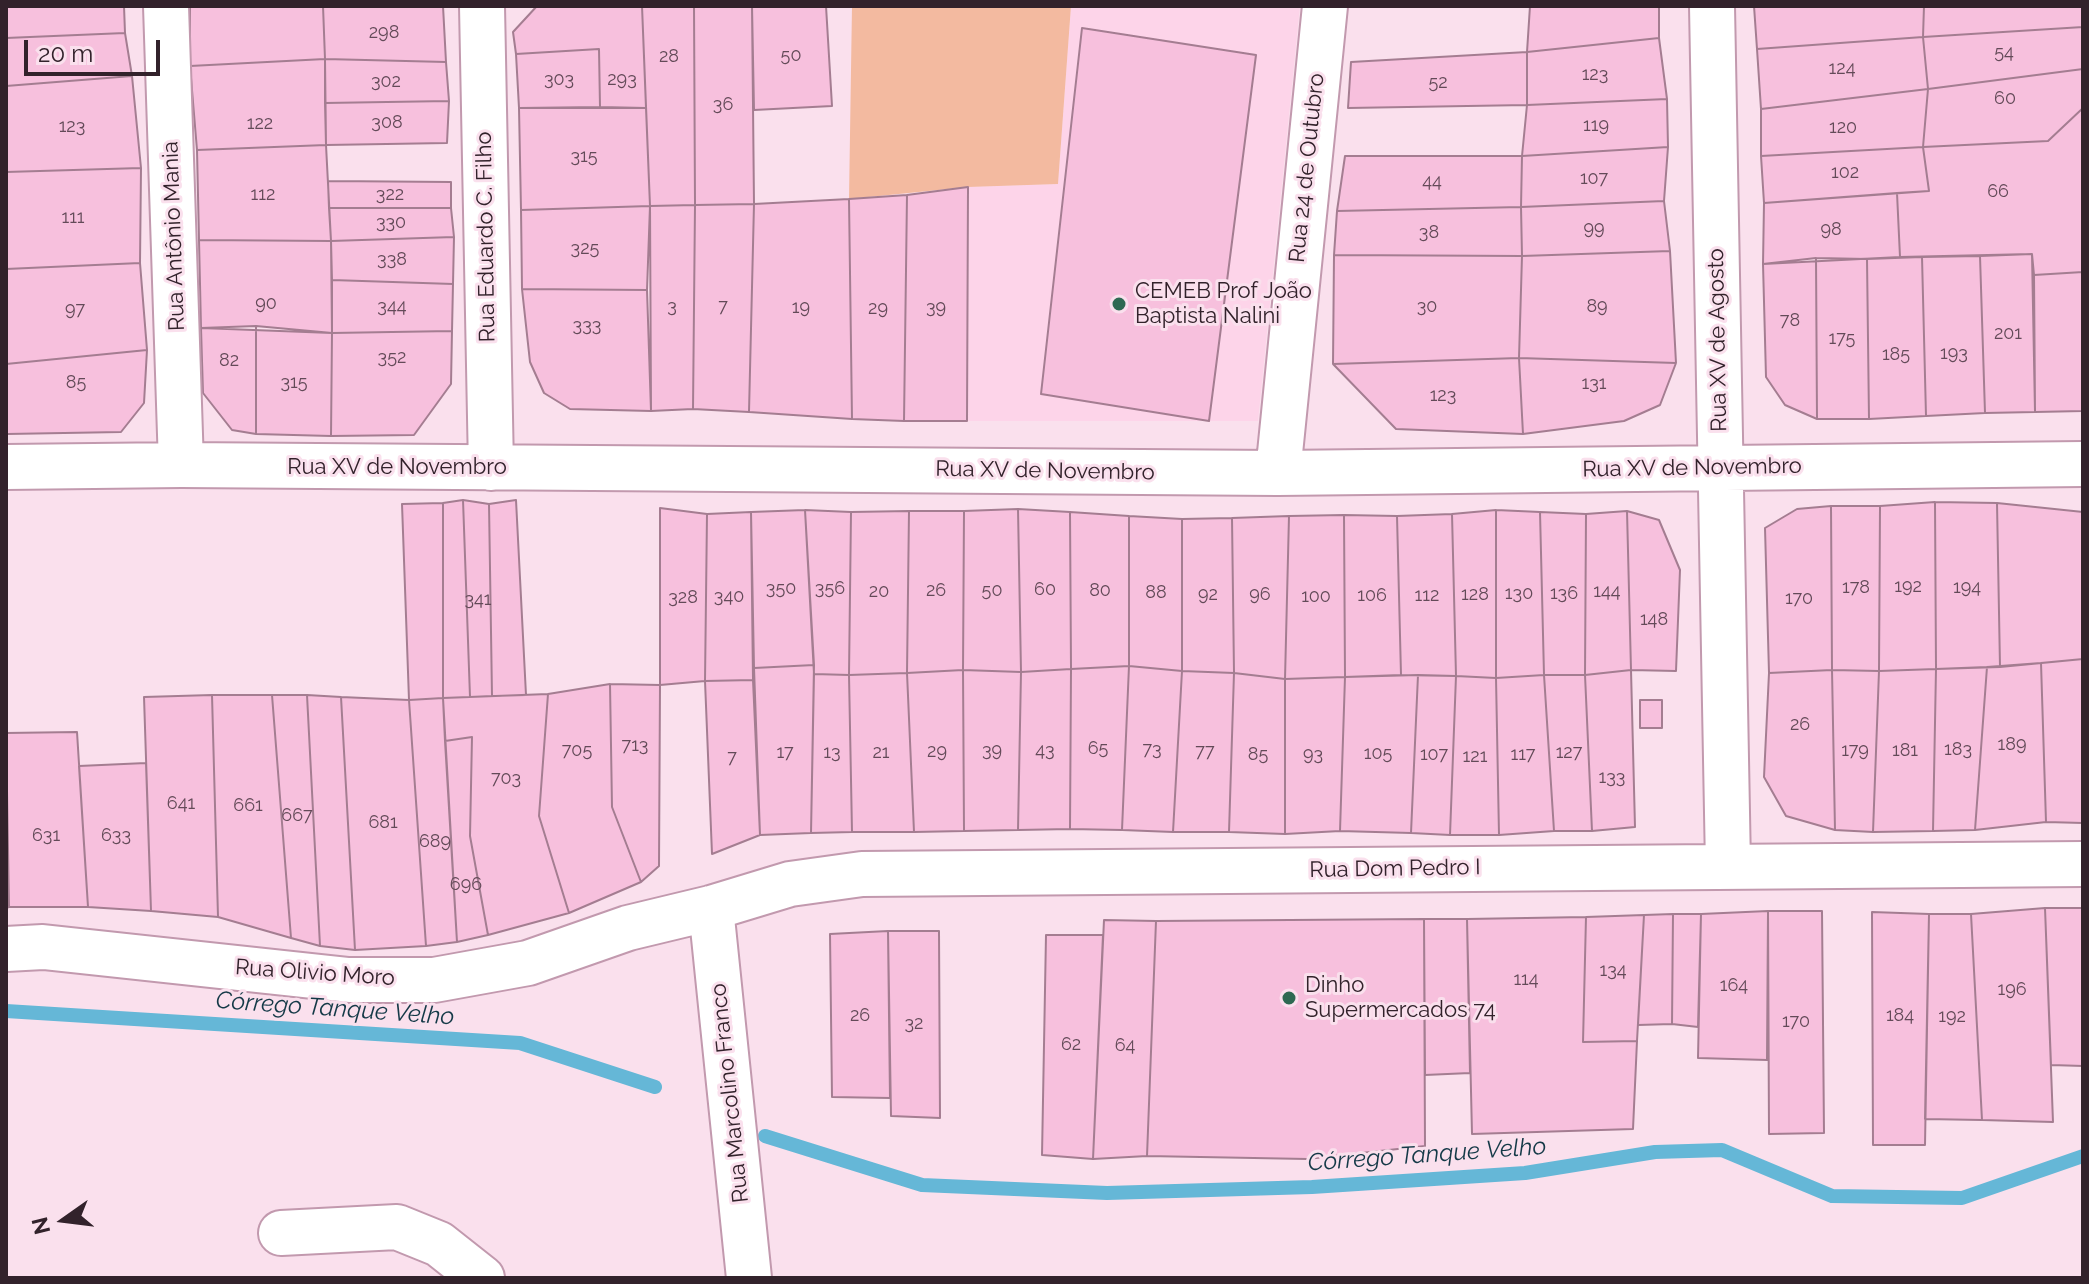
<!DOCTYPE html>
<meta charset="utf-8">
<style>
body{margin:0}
#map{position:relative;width:2089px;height:1284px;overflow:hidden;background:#fae0ed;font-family:Raleway,sans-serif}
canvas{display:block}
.frame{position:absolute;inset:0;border:8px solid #32222b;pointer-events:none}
.north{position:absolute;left:24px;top:1180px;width:80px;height:80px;-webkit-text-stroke:6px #fae0ed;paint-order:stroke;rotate:256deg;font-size:22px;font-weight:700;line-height:32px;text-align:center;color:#32222b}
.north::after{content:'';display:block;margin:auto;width:28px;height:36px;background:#32222b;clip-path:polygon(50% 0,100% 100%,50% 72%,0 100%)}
.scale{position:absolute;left:24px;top:40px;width:136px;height:36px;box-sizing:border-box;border:4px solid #32222b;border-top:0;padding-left:10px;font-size:24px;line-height:28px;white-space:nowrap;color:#32222b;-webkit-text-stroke:6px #fae0ed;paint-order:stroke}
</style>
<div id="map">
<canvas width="2089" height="1284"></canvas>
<div class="frame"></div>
<div class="north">N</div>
<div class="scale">20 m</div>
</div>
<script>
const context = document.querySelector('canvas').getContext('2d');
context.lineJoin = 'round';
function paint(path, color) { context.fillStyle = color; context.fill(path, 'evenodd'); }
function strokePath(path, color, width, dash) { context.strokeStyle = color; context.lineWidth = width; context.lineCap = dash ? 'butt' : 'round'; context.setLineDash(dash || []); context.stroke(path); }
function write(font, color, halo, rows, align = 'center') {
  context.font = font + ' Raleway,sans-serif'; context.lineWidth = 6; context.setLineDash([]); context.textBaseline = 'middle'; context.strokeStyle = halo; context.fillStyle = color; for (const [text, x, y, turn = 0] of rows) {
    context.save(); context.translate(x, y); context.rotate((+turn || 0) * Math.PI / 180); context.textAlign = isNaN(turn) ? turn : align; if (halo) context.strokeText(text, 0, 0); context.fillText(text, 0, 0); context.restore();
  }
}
paint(new Path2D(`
 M1071 6H1300L1258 421H967L968 187 1058 184Z`), '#fdd4e9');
paint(new Path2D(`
 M852 6H1071L1058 184 968 187 849 199Z`), '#f3baa0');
strokePath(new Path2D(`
 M6 1011 520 1043 655 1087
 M765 1136 922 1185 1107 1193 1312 1187 1525 1173 1655 1152 1722 1150 1832 1196 1962 1198 2083 1156`), '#65b7d7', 14);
const building = new Path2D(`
 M6 6H124L125 33 6 38Z
 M190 6H323L325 59 190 66Z
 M323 6H443L446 62 325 59Z
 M537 6H642L646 108 600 107 599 49 516 54 513 32Z
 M642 6H694L695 205 650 206Z
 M694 6H752L754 204 695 205Z
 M752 6H826L832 106 754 110Z
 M1530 6H1659V38L1527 52Z
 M1754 6H1924L1923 37 1757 49Z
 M1924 6H2083V27L1923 37Z
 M2083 27V69L1928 89 1923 37Z
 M1082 28 1256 55 1209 421 1041 394Z
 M125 33 132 76 6 86V38Z
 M1923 37 1928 89 1761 109 1757 49Z
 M1659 38 1667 99 1527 105V52Z
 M599 49 600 107 519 108 516 54Z
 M1527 52V105L1348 108 1351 62Z
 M325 59 326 145 197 150 190 66Z
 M325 59 446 62 449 101 325 103Z
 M2083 69V108L2048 141 1923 147 1928 89Z
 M132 76 141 168 6 172V86Z
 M1928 89 1923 147 1761 156V109Z
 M1667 99 1668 147 1522 156 1527 105Z
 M449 101 447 143 326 145 325 103Z
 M519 108H646L650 206 521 210Z
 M2083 108V272L2034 275 2032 254 1900 257 1897 193 1929 191 1923 147 2048 141Z
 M326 145 331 241 199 240 197 150Z
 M1668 147 1664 201 1521 207 1522 156Z
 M1923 147 1929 191 1764 203 1761 156Z
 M1345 156H1522L1521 207 1337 211Z
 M141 168 140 263 6 269V172Z
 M328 181 451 182V208H329Z
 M968 187 967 421H904L907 195Z
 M1897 193 1900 257 1763 264 1764 203Z
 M907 195 904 421 852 419 849 199Z
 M849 199 852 419 749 412 754 204Z
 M1664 201 1670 251 1522 256 1521 207Z
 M754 204 749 412 693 409 695 205Z
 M695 205 693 409 651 411 650 206Z
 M650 206 647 290 522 289 521 210Z
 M1521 207 1522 256 1334 255 1337 211Z
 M329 208H451L454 237 331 241Z
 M454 237 453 284 332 280 331 241Z
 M199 240 331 241 332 333 201 328Z
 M1670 251 1676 363 1519 358 1522 256Z
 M2032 254 2035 412 1985 413 1980 256Z
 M1334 255 1522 256 1519 358 1333 364Z
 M1980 256 1985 413 1926 416 1922 257Z
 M1922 257 1926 416 1869 419 1867 259Z
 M1816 258 1867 259 1869 419H1817Z
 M1816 258 1817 419 1785 405 1766 377 1763 264Z
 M140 263 147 350 6 364V269Z
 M2083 272V411L2035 412 2034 275Z
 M332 280 453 284 452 331 332 333Z
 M522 289 647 290 651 411 570 409 544 393 530 362Z
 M256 326V434L232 430 203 393 201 328Z
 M256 326 332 333 331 436 256 434Z
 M452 331 451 384 414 435 331 436 332 333Z
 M147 350 144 403 121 432 7 434 6 364Z
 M1519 358 1523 434 1396 429 1333 364Z
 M1519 358 1676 363 1660 405 1624 421 1523 434Z
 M463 500 489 504 492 696 470 697Z
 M463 500 470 697 443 698V503Z
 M516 500 526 695 492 696 489 504Z
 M1935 502 1997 503 2000 667 1936 669Z
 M1935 502 1936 669 1879 671 1880 506Z
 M443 503V698L409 700 402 504Z
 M1997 503 2083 512V659L2000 667Z
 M1831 506H1880L1879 671 1832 670Z
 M1831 506 1832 670 1769 673 1765 528 1797 509Z
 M660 508 707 514 705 681 660 685Z
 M1018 509 1070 512 1071 669 1021 672Z
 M1018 509 1021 672 963 670 964 511Z
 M805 510 851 512 849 675 814 674Z
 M805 510 814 665 754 668 751 512Z
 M1496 510 1540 512 1544 675 1496 678Z
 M1496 510V678L1456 676 1452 514Z
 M909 511H964L963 670 907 673Z
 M909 511 907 673 849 675 851 512Z
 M1627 511 1659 520 1680 570 1676 671 1631 670Z
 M1627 511 1631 670 1585 675 1586 514Z
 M751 512 753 680 705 681 707 514Z
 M1070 512 1129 516V666L1071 669Z
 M1540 512 1586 514 1585 675H1544Z
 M1452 514 1456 676 1401 675 1397 516Z
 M1344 515 1397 516 1401 675 1345 677Z
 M1344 515 1345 677 1285 679 1289 516Z
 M1129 516 1182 519V671L1129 666Z
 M1289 516 1285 679 1234 673 1232 518Z
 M1232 518 1234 673 1182 671V519Z
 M2083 659V823L2046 822 2041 663Z
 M2041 663 2046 822 1975 830 1987 667Z
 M814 665 811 833 760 835 754 668Z
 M1129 666 1122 830 1070 829 1071 669Z
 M1129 666 1182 671 1173 832 1122 830Z
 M1987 667 1975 830 1933 831 1936 669Z
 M1071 669 1070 829 1018 830 1021 672Z
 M1936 669 1933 831 1873 832 1879 671Z
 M963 670 964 831 914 832 907 673Z
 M963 670 1021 672 1018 830 964 831Z
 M1631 670 1635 827 1592 831 1585 675Z
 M1832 670 1835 830 1786 816 1764 777 1769 673Z
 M1832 670 1879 671 1873 832 1835 830Z
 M1182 671 1234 673 1229 832H1173Z
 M907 673 914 832H852L849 675Z
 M1234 673 1285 679V834L1229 832Z
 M814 674 849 675 852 832 811 833Z
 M1418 675 1411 833 1340 831 1345 677Z
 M1418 675 1456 676 1450 835 1411 833Z
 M1544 675H1585L1592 831H1554Z
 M1544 675 1554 831 1499 835 1496 678Z
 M1456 676 1496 678 1499 835H1450Z
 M1345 677 1340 831 1285 834V679Z
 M753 680 760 835 712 854 705 681Z
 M610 684 612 807 641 882 569 913 539 816 548 694Z
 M610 684 660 685 659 866 641 882 612 807Z
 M548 694 539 816 569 913 488 935 470 836 472 737 445 741 443 698Z
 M212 695 218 917 151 911 144 697Z
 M212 695H272L291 938 218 917Z
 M272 695H307L320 946 291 938Z
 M307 695 341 697 355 950 320 946Z
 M341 697 409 700 426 946 355 950Z
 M443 698 457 942 426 946 409 700Z
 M1640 700H1662V728H1640Z
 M77 732 88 907H9L6 733Z
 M472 737 470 836 488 935 457 942 445 741Z
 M6 761 9 907 6 908Z
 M146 763 151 911 88 907 79 766Z
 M2045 908 2053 1122 1982 1120 1971 914Z
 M2045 908H2083V1066L2051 1065Z
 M1768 911 1767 1060 1698 1058 1701 914Z
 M1768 911H1822L1824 1133 1769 1134Z
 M1872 912 1929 914 1925 1145H1873Z
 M1673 914 1672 1024 1638 1025 1644 915Z
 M1673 914H1701L1698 1027 1672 1024Z
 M1929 914H1971L1982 1120 1925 1119Z
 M1644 915 1637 1041 1583 1042 1586 917Z
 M1586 917 1583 1042 1637 1041 1633 1129 1472 1134 1467 919Z
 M1424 919 1425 1146 1307 1159 1147 1156 1156 921Z
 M1424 919H1467L1470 1073 1425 1075Z
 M1104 920 1156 921 1147 1156 1093 1159Z
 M888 931 890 1098 832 1097 830 934Z
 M888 931H939L940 1118 891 1116Z
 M1046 935H1103L1093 1159 1042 1155Z`);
paint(building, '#f7c0dd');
strokePath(building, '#a47d91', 2);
const minor = new Path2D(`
 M166 6 181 465
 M482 6 491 468
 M1712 6 1728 866
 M6 467 181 465 1278 473 2083 464
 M1278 473 1325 6
 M711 908 749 1278
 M6 949 43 947 349 980H434L528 963 628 928 711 908 790 884 862 874 2083 864
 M281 1233 397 1227 439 1244 482 1278`);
strokePath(minor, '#c299ae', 48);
strokePath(minor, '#fff', 44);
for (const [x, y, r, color] of [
 [1119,304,8,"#2e6952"],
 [1289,998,8,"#2e6952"]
]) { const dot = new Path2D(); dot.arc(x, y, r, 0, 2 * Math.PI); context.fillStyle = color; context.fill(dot); strokePath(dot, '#fae0ed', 3); }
write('18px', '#634a58', null, [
 ["298",384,33],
 ["54",2004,53],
 ["50",791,56],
 ["28",669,57],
 ["124",1842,69],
 ["123",1595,75],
 ["303",559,80],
 ["293",622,80],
 ["302",386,82],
 ["52",1438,83],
 ["60",2005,99],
 ["36",723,105],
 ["308",387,123],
 ["122",260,124],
 ["119",1596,126],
 ["123",72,127],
 ["120",1843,128],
 ["315",584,157],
 ["102",1845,173],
 ["107",1594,179],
 ["44",1432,182],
 ["66",1998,192],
 ["112",263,195],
 ["322",390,195],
 ["111",73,218],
 ["330",391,223],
 ["99",1594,229],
 ["98",1831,230],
 ["38",1429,233],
 ["325",585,249],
 ["338",392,260],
 ["90",266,304],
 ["344",392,307],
 ["3",672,307],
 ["7",723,307],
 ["30",1427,307],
 ["89",1597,307],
 ["19",801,308],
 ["39",936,308],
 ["29",878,309],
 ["97",75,310],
 ["78",1790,321],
 ["333",587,326],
 ["201",2008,334],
 ["175",1842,339],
 ["193",1954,354],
 ["185",1896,355],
 ["352",392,358],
 ["82",229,361],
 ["85",76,383],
 ["315",294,383],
 ["131",1594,384],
 ["123",1443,396],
 ["192",1908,587],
 ["178",1856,588],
 ["194",1967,588],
 ["350",781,589],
 ["356",830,589],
 ["60",1045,590],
 ["26",936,591],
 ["50",992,591],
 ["80",1100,591],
 ["20",879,592],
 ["144",1607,592],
 ["88",1156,593],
 ["130",1519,594],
 ["136",1564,594],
 ["92",1208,595],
 ["96",1260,595],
 ["128",1475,595],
 ["106",1372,596],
 ["112",1427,596],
 ["340",729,597],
 ["100",1316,597],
 ["328",683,598],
 ["170",1799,599],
 ["341",478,600],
 ["148",1654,620],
 ["26",1800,725],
 ["189",2012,745],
 ["713",635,746],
 ["65",1098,749],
 ["73",1152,750],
 ["183",1958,750],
 ["705",577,751],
 ["39",992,751],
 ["43",1045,751],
 ["179",1855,751],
 ["181",1905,751],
 ["29",937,752],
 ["77",1205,752],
 ["17",785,753],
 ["13",832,753],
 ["21",881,753],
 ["127",1569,753],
 ["105",1378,754],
 ["85",1258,755],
 ["93",1313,755],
 ["107",1434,755],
 ["117",1523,755],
 ["121",1475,757],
 ["7",732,758],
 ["133",1612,778],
 ["703",506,779],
 ["641",181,804],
 ["661",248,806],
 ["667",297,816],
 ["681",383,823],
 ["631",46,836],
 ["633",116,836],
 ["689",435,842],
 ["696",466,885],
 ["134",1613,971],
 ["114",1526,980],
 ["164",1734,986],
 ["196",2012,990],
 ["26",860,1016],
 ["184",1900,1016],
 ["192",1952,1017],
 ["170",1796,1022],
 ["32",914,1024],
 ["62",1071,1045],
 ["64",1125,1046]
]);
write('22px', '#32222b', '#fae0ed', [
 ["Rua 24 de Outubro",1307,168,-84],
 ["Rua Antônio Mania",174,236,-92],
 ["Rua Eduardo C. Filho",486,237,-91],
 ["Rua XV de Agosto",1718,340,-91],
 ["Rua XV de Novembro",397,467],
 ["Rua XV de Novembro",1692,468,-1],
 ["Rua XV de Novembro",1045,471,1],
 ["Rua Dom Pedro I",1395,869,-1],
 ["Rua Olivio Moro",315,973,4],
 ["Rua Marcolino Franco",730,1093,-96]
]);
write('22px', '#32222b', '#fae0ed', [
 ["CEMEB Prof João",1135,291],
 ["Baptista Nalini",1135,316],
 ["Dinho",1305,985],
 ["Supermercados 74",1305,1010]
], 'left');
write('italic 24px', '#143947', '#fae0ed', [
 ["Córrego Tanque Velho",335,1009,4],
 ["Córrego Tanque Velho",1427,1155,-4]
]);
</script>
